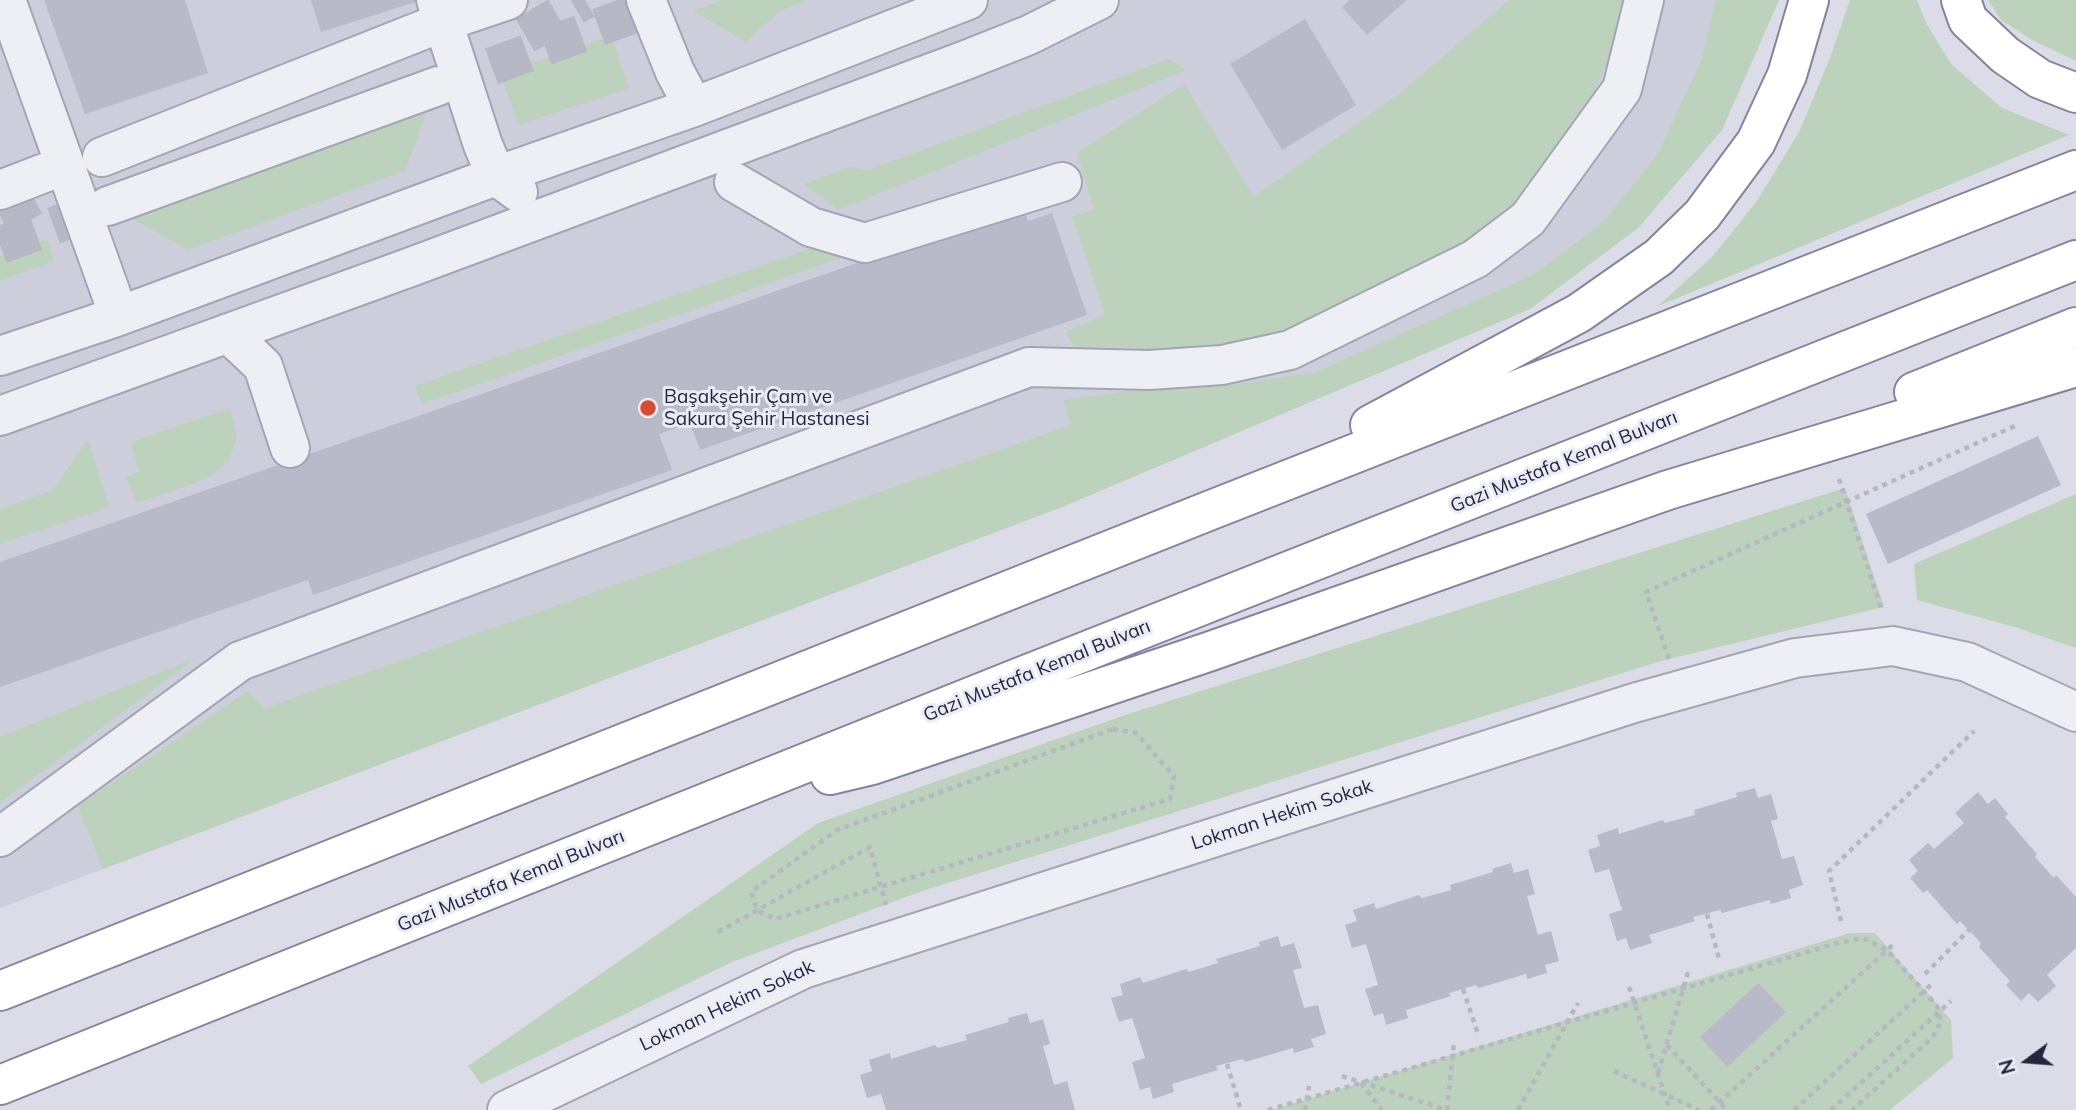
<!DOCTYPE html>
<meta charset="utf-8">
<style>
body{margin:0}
#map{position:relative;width:2076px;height:1110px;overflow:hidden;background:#dbdce7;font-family:Mulish,sans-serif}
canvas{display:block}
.north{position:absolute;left:1992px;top:1026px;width:70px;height:70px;-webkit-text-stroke:5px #eaecf5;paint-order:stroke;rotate:254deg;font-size:19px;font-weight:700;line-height:28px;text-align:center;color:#24263e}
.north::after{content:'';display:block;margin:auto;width:24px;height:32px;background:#24263e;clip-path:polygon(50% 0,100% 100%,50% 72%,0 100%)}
</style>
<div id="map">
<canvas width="2076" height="1110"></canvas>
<div class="north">N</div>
</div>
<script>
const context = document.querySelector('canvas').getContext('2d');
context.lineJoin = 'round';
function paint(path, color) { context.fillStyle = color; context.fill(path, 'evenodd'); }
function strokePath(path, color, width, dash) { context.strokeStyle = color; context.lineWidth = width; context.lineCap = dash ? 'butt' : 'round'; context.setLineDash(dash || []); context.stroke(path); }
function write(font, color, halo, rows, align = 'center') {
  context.font = font + ' Mulish,sans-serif'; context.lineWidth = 6; context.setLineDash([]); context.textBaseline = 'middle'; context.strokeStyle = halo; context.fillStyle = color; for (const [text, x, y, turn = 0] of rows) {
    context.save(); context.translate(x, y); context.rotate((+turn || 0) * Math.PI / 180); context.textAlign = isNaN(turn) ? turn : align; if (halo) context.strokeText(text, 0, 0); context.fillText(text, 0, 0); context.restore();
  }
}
paint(new Path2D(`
 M0 0H1779L1722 130 1638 228 1530 309 1062 507 0 908Z`), '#cdcedc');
paint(new Path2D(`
 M722 0H809L780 11 746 42 693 11Z
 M1509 0H1628L1619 36 1588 104 1549 168 1496 225 1440 262 1290 331 1218 356 1120 347 1074 348 1066 332 1105 314 1072 216 1094 210 1077 153 1184 84 1254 197 1403 91Z
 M1716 0H1779L1722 130 1638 228 1530 309 1062 507 103 869 78 806 248 691 265 708 1071 425 1064 400 1157 387 1226 386 1316 372 1533 275 1602 223 1658 154 1702 59Z
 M1850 0H1917L1925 21 1951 64 2002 108 2069 135 1658 306 1713 256 1757 201 1799 132 1830 58Z
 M1988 0H2076V61L2034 41 2001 20Z
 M611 36 629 88 519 125 500 73Z
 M1169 59 1186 70 838 210 804 184 848 167 868 170Z
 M427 112 405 171 188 250 124 214Z
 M47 239 54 261 0 281V256Z
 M826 243 856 253 422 404 415 386Z
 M230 408 237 437 229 460 216 473 195 483 137 503 126 477 139 472 131 442Z
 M88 439 109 507 0 544V509L53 490Z
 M1845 488 1884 607 1661 661 922 891 732 962 481 1084 468 1066 818 823 1128 714Z
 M2076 494V648L2018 628 1917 600 1914 564Z
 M196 658 0 803V737Z
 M1850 933H1875L1951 1020 1953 1058 1890 1110H1271Z`), '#bcd2bc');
paint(new Path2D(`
 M44 0H185L208 73 85 114Z
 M311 0H419V1L321 32Z
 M1350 0H1407L1367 35 1342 7Z
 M1305 19 1356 105 1282 150 1230 64Z
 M1023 205 1028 221 1052 213 1087 315 700 450 690 423 659 434 672 470 313 595 308 580 0 687V562Z
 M2038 436 2061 485 1888 564 1866 514Z
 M1755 788 1758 798 1771 794 1778 819 1771 821 1782 859 1794 856 1803 885 1789 890 1791 898 1771 904 1769 900 1722 913 1720 910 1693 917 1695 921 1649 935 1652 943 1630 950 1626 938 1617 941 1609 914 1622 910 1609 869 1595 873 1588 850 1600 846 1597 835 1618 828 1619 834 1663 820 1665 823 1695 815 1694 810 1737 797 1736 793Z
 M1978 792 1988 804 1995 798 2008 814 2005 817 2037 854 2035 857 2054 878 2056 875 2076 897V948L2047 975 2056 986 2038 1002 2029 993 2021 1001 2006 985 2010 981 1979 947 1981 943 1960 921 1957 924 1927 890 1923 893 1910 878 1918 871 1909 860 1928 843 1934 849 1964 823 1955 813Z
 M1511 863 1514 873 1528 869 1535 894 1527 896 1538 935 1551 931 1559 961 1545 965 1547 973 1527 979 1526 974 1479 988 1476 985 1449 993 1451 996 1406 1010 1408 1018 1386 1025 1383 1013 1374 1016 1365 989 1378 985 1366 944 1352 948 1345 925 1357 921 1353 910 1374 903 1376 909 1419 895 1422 898 1451 890 1450 885 1493 872 1492 869Z
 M1278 936 1281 947 1294 943 1302 968 1293 970 1304 1008 1318 1005 1326 1034 1311 1039 1314 1047 1294 1053 1293 1048 1245 1062 1243 1059 1216 1066 1218 1070 1172 1084 1174 1092 1153 1099 1150 1087 1140 1090 1132 1062 1145 1058 1132 1018 1119 1022 1111 998 1123 995 1120 984 1140 977 1143 983 1186 969 1189 972 1218 963 1216 959 1260 946 1259 942Z
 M1758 983 1786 1012 1727 1067 1700 1037Z
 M1027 1013 1030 1023 1043 1019 1050 1044 1043 1046 1054 1085 1067 1081 1075 1110H886L881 1094 867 1098 860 1075 872 1071 869 1060 890 1053 891 1059 935 1045 938 1048 967 1040 965 1035 1009 1022 1008 1018Z`), '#b8baca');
strokePath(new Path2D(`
 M525 35 585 0
 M438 86 667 2
 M0 216 73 174
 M0 245 108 206`), '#b6b8c5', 38, [38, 19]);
const minor = new Path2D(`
 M6 0 119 316
 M436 0 483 145 496 176 518 192
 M646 0 675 72 694 107
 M102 157 443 22 508 0
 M734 182 811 227 865 243 1062 182
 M0 190 65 165
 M108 206 438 86
 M228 333 263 366 290 448
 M0 356 119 316 496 176 694 107 968 0
 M0 416 408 268 966 60 1029 35 1099 0
 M0 837 240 661 1029 367 1149 370 1222 365 1290 350 1475 259 1528 219 1622 89 1644 0
 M507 1110 803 969 1634 703 1795 658 1893 646 1967 662 2076 712`);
const highway = new Path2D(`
 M1961 0 1968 20 2005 55 2040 79 2076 93
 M1914 392 2076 327
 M1370 425 1579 313 1659 257 1702 215 1756 142 1787 75 1809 0
 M830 775 872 765 1208 652 1668 490 2076 367
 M0 991 1211 510 2076 170
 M0 1085 1008 682 2076 260`);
strokePath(minor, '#a4a5b4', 42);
strokePath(highway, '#81859f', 42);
strokePath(new Path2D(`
 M1839 479 1882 611
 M1669 659 1646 592 2017 425
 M1113 729 1136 733 1174 776 1170 799 775 919 757 910 751 892 837 830Z
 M1707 914 1719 959
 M1841 921 1829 871 1974 731
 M718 932 870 847 886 905
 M1925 974 1969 930
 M1629 987 1670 1110
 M1463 989 1478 1034
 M1667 1045 1727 1110
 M1227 1064 1240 1107
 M1614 1071 1699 1110
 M1658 1073 1689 969
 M1342 1076 1447 1110
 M1361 1083 1382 1110
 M1268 1110 1838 943 1863 938 1887 950 1937 1006 1941 1022 1932 1038 1852 1110
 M1305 1110 1309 1086
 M1447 1110 1454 1042
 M1518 1110 1578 1003
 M1711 1110 1896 942
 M1794 1110 1933 983
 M1831 1110 1951 1001`), '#b5b7c2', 4.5, [5, 5]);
strokePath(minor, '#eeeff5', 38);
strokePath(highway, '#fff', 38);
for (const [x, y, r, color] of [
 [648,408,9,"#d94a33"]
]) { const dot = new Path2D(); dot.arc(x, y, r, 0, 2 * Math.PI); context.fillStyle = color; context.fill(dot); strokePath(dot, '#eaecf5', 2.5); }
write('19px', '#24263e', '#eaecf5', [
 ["Başakşehir Çam ve",664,397],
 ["Sakura Şehir Hastanesi",664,419]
], 'left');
write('19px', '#24263e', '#eaecf5', [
 ["Gazi Mustafa Kemal Bulvarı",1564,462,-22],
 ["Gazi Mustafa Kemal Bulvarı",1037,671,-22],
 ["Lokman Hekim Sokak",1282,815,-18],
 ["Gazi Mustafa Kemal Bulvarı",511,881,-22],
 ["Lokman Hekim Sokak",727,1006,-25]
]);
</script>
